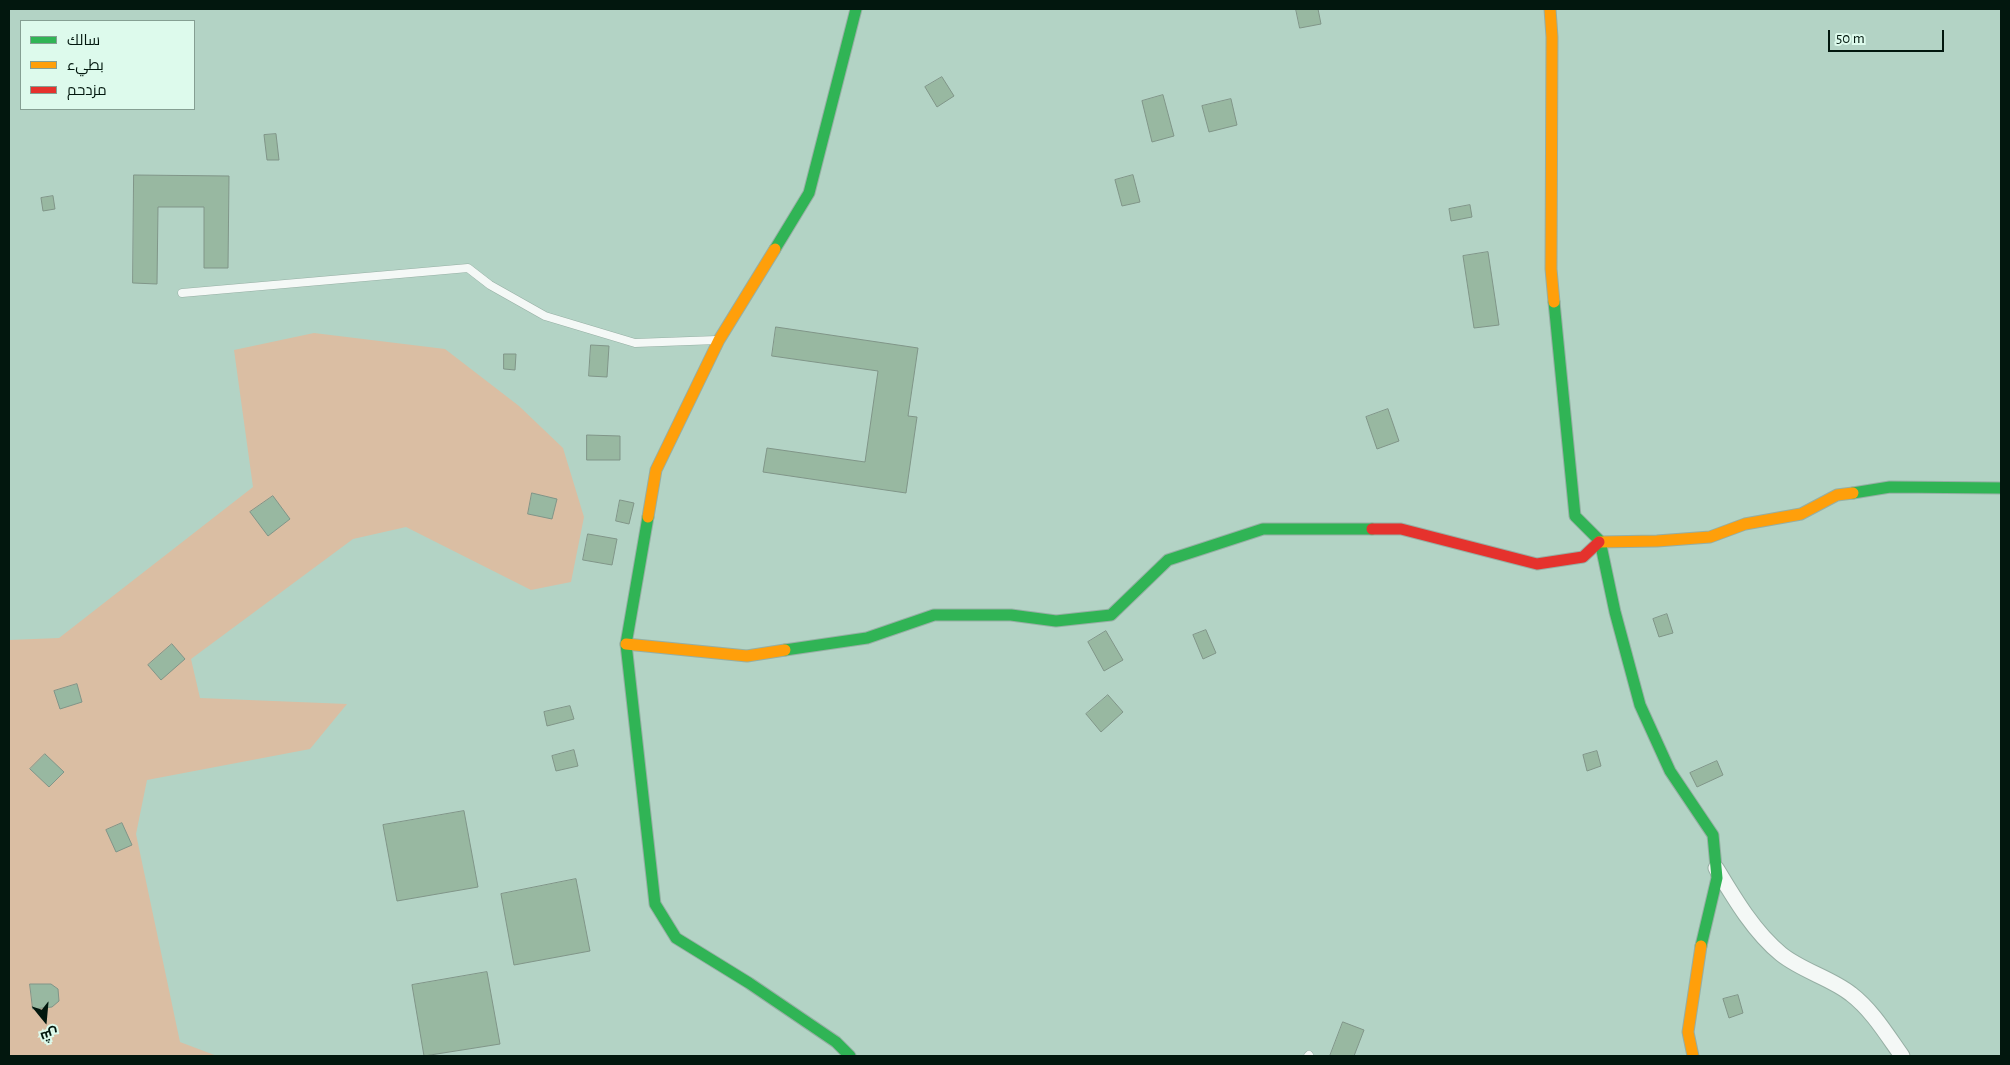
<!DOCTYPE html>
<meta charset="utf-8">
<style>
body{margin:0}
#map{position:relative;width:2010px;height:1065px;overflow:hidden;background:#b3d3c5;font-family:"Alegreya Sans",Cairo,sans-serif}
canvas{display:block}
.frame{position:absolute;inset:0;border:10px solid #02170e;pointer-events:none}
.legend{position:absolute;left:20px;top:20px;width:175px;height:90px;box-sizing:border-box;background:#ddfaec;border:1px solid #859f93;margin:0;padding:6px 9px;list-style:none;font-size:15px;color:#02170e}
.legend li{display:flex;align-items:center;gap:10px;height:25px}
.legend b{width:25px;border:1px solid #859f93}
.north{position:absolute;left:20px;top:995px;width:50px;height:50px;-webkit-text-stroke:4px #ddfaec;paint-order:stroke;rotate:163deg;font-size:14px;font-weight:700;line-height:20px;text-align:center;color:#02170e}
.north::after{content:'';display:block;margin:auto;width:18px;height:22px;background:#02170e;clip-path:polygon(50% 0,100% 100%,50% 72%,0 100%)}
.scale{position:absolute;left:1828px;top:30px;width:116px;height:22px;box-sizing:border-box;border:2px solid #02170e;border-top:0;padding-left:6px;font-size:15px;line-height:18px;white-space:nowrap;color:#02170e;-webkit-text-stroke:4px #ddfaec;paint-order:stroke}
</style>
<div id="map">
<canvas width="2010" height="1065"></canvas>
<div class="frame"></div>
<ul class="legend">
<li><b style="height:6px;background:#30b455"></b>سالك</li>
<li><b style="height:6px;background:#ff9f0a"></b>بطيء</li>
<li><b style="height:6px;background:#e5322d"></b>مزدحم</li>
</ul>
<div class="north">ش</div>
<div class="scale">50 m</div>
</div>
<script>
const context = document.querySelector('canvas').getContext('2d');
context.lineJoin = 'round';
function paint(path, color) { context.fillStyle = color; context.fill(path, 'evenodd'); }
function strokePath(path, color, width, dash) { context.strokeStyle = color; context.lineWidth = width; context.lineCap = dash ? 'butt' : 'round'; context.setLineDash(dash || []); context.stroke(path); }
paint(new Path2D(`
 M314 333 445 349 519 406 563 448 584 517 571 582 531 590 406 527 353 539 191 659 200 698 347 704 310 749 147 780 136 834 180 1042 217 1056H9V640L59 638 253 487 234 350Z`), '#dabea3');
const building = new Path2D(`
 M1296 9H1318L1321 24 1300 28Z
 M942 77 954 96 937 107 925 87Z
 M1163 95 1174 136 1152 142 1142 101Z
 M1231 99 1237 125 1209 132 1202 106Z
 M276 134 279 160H267L264 135Z
 M134 175 229 176 228 268H204V207H158L157 284 133 283Z
 M1133 175 1140 202 1122 206 1115 180Z
 M53 196 55 209 43 211 41 198Z
 M1470 205 1472 217 1451 221 1449 209Z
 M1488 252 1499 325 1474 328 1463 256Z
 M776 327 918 348 908 416 917 417 906 493 763 472 767 448 865 462 878 371 772 356Z
 M591 345 609 346 607 377 589 376Z
 M504 354H516L515 370 504 369Z
 M1388 409 1399 441 1377 449 1366 417Z
 M587 435 620 436V460H587Z
 M532 493 557 499 552 519 528 514Z
 M273 496 290 519 268 536 250 512Z
 M620 500 634 503 629 524 616 521Z
 M588 534 617 539 612 565 583 560Z
 M1667 614 1673 633 1659 637 1653 619Z
 M1206 630 1216 653 1203 659 1193 635Z
 M1106 631 1123 660 1104 671 1088 642Z
 M172 644 185 659 161 680 148 665Z
 M77 684 82 702 60 709 54 691Z
 M1108 695 1123 712 1101 732 1086 714Z
 M570 706 574 719 547 726 544 712Z
 M574 750 578 766 556 771 552 756Z
 M1597 751 1601 766 1587 771 1583 755Z
 M45 754 64 772 49 787 30 769Z
 M1717 761 1723 775 1697 787 1690 773Z
 M464 811 478 887 397 901 383 825Z
 M122 823 132 845 116 852 106 830Z
 M576 879 590 951 514 965 501 894Z
 M487 972 500 1044 424 1056 412 985Z
 M30 984H51L58 989 59 1001 52 1007 33 1009Z
 M1738 995 1743 1013 1729 1018 1723 999Z
 M1343 1022 1364 1030 1354 1056H1330Z`);
paint(building, '#98b8a1');
strokePath(building, '#809588', 1);
const lane = new Path2D(`
 M182 293 468 268 490 285 545 316 635 343 717 340
 M1308 1056 1309 1055`);
const street = new Path2D(`
 M1716 868C1734 898 1754 932 1781 954 1802 971 1831 978 1851 994 1872 1010 1887 1035 1902 1056`);
const fast = new Path2D(`
 M775 249 809 193 856 9
 M1554 302 1575 516 1600 541 1615 612 1640 705 1670 771 1713 835 1717 878 1701 946
 M1853 493 1890 487 2001 488
 M648 517 626 644 655 904 676 938 749 983 836 1042 850 1056
 M785 650 867 638 934 615H1011L1056 621 1111 615 1168 560 1263 529H1372`);
const slow = new Path2D(`
 M1550 9 1552 37 1551 269 1554 302
 M648 517 656 470 719 340 775 249
 M1599 542 1657 541 1710 537 1745 524 1801 514 1837 495 1853 493
 M626 644 747 656 785 650
 M1693 1056 1688 1032 1701 946`);
const jam = new Path2D(`
 M1372 529H1401L1537 564 1583 557 1599 542`);
strokePath(lane, '#96afa4', 9);
strokePath(street, '#96afa4', 17);
strokePath(fast, '#96afa4', 13);
strokePath(slow, '#96afa4', 13);
strokePath(jam, '#96afa4', 13);
strokePath(lane, '#f4f8f6', 8);
strokePath(street, '#f4f8f6', 15);
strokePath(fast, '#30b455', 11);
strokePath(slow, '#ff9f0a', 11);
strokePath(jam, '#e5322d', 11);
</script>
